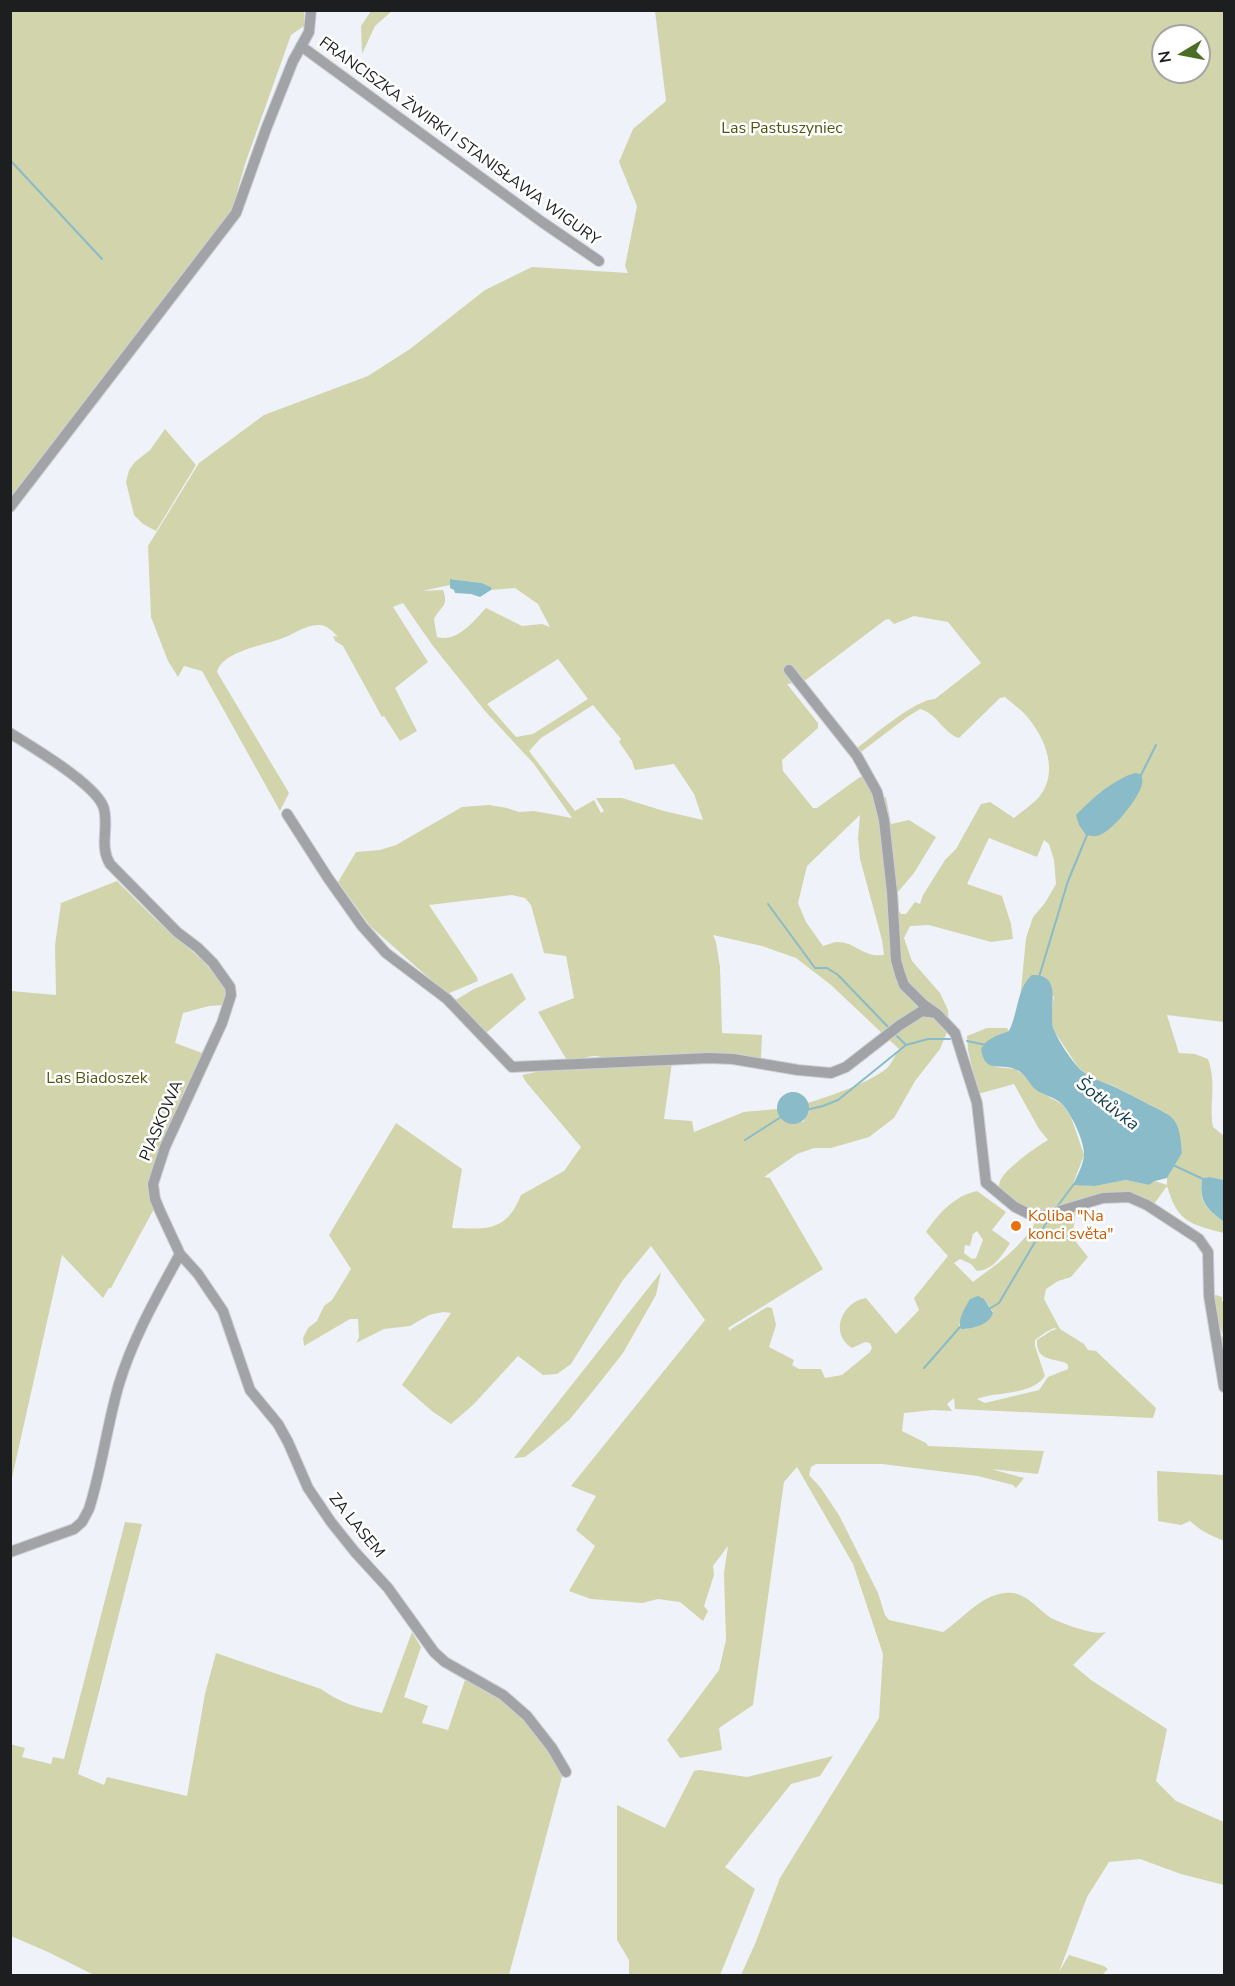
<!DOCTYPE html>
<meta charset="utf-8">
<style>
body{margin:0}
#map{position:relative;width:1235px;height:1986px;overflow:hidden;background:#eff3f9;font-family:"Nunito Sans",sans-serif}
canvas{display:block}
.frame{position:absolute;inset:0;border:12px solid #1d1e20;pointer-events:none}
.north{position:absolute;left:1151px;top:24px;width:60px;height:60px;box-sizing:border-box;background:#fff;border:2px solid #a5a5a6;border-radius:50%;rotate:260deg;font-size:16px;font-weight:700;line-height:24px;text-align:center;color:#1d1e20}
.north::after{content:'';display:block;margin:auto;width:21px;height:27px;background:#4a6e26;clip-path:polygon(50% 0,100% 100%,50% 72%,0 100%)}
</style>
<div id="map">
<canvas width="1235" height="1986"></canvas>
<div class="frame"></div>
<div class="north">N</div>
</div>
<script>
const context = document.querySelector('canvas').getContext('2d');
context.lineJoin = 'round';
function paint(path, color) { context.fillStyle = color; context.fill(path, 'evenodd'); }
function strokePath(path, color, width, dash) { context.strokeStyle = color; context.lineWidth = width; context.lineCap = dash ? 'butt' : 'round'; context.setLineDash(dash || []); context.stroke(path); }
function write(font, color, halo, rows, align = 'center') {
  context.font = font + ' "Nunito Sans",sans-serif'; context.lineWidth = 5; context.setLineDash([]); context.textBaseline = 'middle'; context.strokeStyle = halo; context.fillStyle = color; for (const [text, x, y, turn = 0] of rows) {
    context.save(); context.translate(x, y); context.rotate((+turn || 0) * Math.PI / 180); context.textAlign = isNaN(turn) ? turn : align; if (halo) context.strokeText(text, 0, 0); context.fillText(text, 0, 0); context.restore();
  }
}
paint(new Path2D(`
 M11 11H304V26L291 35 245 164 232 210 11 497Z
 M371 11H392L375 26 362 54 361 26Z
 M655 11H1224V1022L1167 1015 1179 1053 1195 1054 1208 1059C1217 1085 1209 1101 1213 1127L1224 1136V1180L1210 1177 1202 1178C1198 1202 1206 1208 1224 1222V1233C1190 1224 1178 1223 1167 1186L1154 1204 1130 1194 1049 1213 1029 1211 999 1190C999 1187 999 1184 1000 1181 1006 1168 1036 1147 1048 1140L1039 1129 1014 1084 978 1094 968 1050 967 1036 987 1028H1007L1009 1031 996 1036 995 1067 1015 1069 1024 1075 1036 1090 1062 1104 1071 1117 1084 1155 1073 1184 1095 1186 1126 1180 1149 1185 1155 1181 1167 1185V1178L1182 1152 1176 1122 1166 1113 1114 1086 1098 1081 1087 1075 1078 1067 1054 1031 1051 1018 1054 996 1023 988 1020 1000 1026 938 1033 917 1045 903 1056 884 1054 860 1049 844 1044 840 1037 857 989 838 967 884 1002 896 1011 924 1013 939 991 942 929 925 910 926 904 938 912 961 940 993 948 1010 949 1027 940 1049 915 1081 894 1118 869 1137 831 1148H814L797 1154 764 1177 770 1178 823 1269 728 1328 730 1331 731 1329 767 1307 772 1308 776 1325 769 1347 794 1360 792 1365 799 1369H821L825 1378 842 1375 870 1352 872 1348 870 1343 865 1342 852 1348C828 1333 843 1301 866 1298L896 1334 919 1310 914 1298 948 1256 926 1232C939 1213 954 1196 977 1191L1006 1212 992 1230 1010 1243C1002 1256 993 1270 977 1271L971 1264 960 1259 954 1263 973 1282C997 1264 1021 1248 1036 1221L1076 1212 1072 1237 1088 1257 1071 1277 1058 1281 1046 1289 1044 1299 1060 1329 1084 1344 1088 1350 1096 1351 1156 1408 1153 1418 955 1409 954 1398 947 1404 952 1411 933 1410 904 1413 902 1431 926 1443 928 1446 1044 1451 1038 1474 991 1469 1024 1478 1016 1488 1013 1485 978 1476 882 1464H816L811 1467 809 1475 821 1488 840 1517 878 1593 885 1615 889 1620 943 1632C963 1619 979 1596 1005 1593 1026 1590 1037 1610 1053 1619 1064 1624 1095 1636 1106 1632L1073 1665 1091 1680 1167 1729 1156 1781 1176 1801 1224 1822V1885L1181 1874 1140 1859 1109 1862 1087 1897 1059 1972 1069 1955 1104 1966 1108 1969 1102 1975H741L755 1944 780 1878 879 1718 883 1654 853 1564 797 1467 784 1482 753 1705 719 1728 722 1750 680 1758 667 1740 719 1670 726 1640 724 1573 728 1546 713 1566 714 1575 704 1606 708 1611 703 1621 680 1602 658 1599 642 1603 591 1599 569 1591 595 1546 576 1530 596 1496 571 1486 705 1320 651 1246 623 1280 571 1364 557 1374 543 1375 518 1356 474 1404 451 1424 433 1412 402 1385 451 1313 443 1312 429 1315 410 1326 384 1329 356 1343 359 1338 358 1319H350L304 1346 303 1338 308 1328 317 1321 324 1306 332 1300 351 1269 329 1235 396 1123 462 1169 452 1228C488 1229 506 1232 521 1195L564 1171 581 1147 526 1082 522 1075 545 1070 672 1063 664 1119 692 1121 694 1132 744 1112 777 1109 780 1117 803 1122 809 1112 807 1103C831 1096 866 1084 886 1069 892 1064 894 1055 900 1050L831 985 796 958 762 946 713 935 716 942 720 967 722 1033 762 1035 761 1058 728 1053 727 1057 606 1059C592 1051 583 1061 568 1062L538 1012 574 998 566 956 544 953 531 905 525 898 512 895 429 905 477 977 478 981 447 994 370 926 338 882 356 852 380 850 396 845 462 807 489 805 507 808 519 812 534 811 572 818 534 764 485 711 433 646 403 603 393 607 428 662 395 688 417 731 400 741 384 716 382 717 343 646 335 641 333 636 338 637C332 631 327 625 319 625 307 624 294 634 283 638 266 645 222 651 217 672L289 793 280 811 202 671 184 666 178 677 168 661 151 617 148 546 199 463 264 415 368 376 410 349 485 290 532 267 628 273 625 266 637 206 619 162 633 129 666 101ZM1163 36H1199V72H1163ZM451 579 482 583 491 587V590L515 588 538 604 550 627 542 624 522 626 486 608C474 621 457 643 437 637L434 619C441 606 449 606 443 590L422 591 450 585ZM914 616 948 622 981 663 935 699C916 699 874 735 857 748L861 752 907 717 920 709C937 713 943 733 959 738L1000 698 1005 697C1013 704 1023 711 1029 719 1046 740 1059 773 1039 797 1032 805 1022 811 1014 818L990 802 981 804 956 849 945 860 923 895 920 904 915 902 906 914H901L899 911 898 892 914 873 936 837 909 820 891 824 886 797 877 799 863 777H860L817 808H813L783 771 782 760 818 728V723L787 684 803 682 885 620 889 619 894 624ZM558 659 588 699 533 734 516 737 487 704ZM593 705 621 739 619 742 632 761 635 770 674 764 694 794 703 820 664 811 622 798H596L604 811 601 813 594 800 575 811 529 751 541 738ZM860 815 858 838 860 859 882 940 884 955C863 958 856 942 837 942 833 942 827 945 823 946L806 922 798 903 807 866ZM977 1231 983 1240 976 1258 972 1259 964 1253 965 1245 970 1246 973 1234ZM984 1299 993 1312C989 1325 972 1329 961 1329L959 1325ZM1054 1328 1057 1329 1051 1331 1037 1340C1036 1361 1052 1358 1066 1363L1068 1365V1369L1048 1377 1039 1390 985 1403 977 1399C998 1391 1031 1396 1045 1376L1035 1346V1340L1046 1332Z
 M165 429 196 465 156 531 143 524 134 515 126 482 129 470 135 462 150 450Z
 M117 881 154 918 202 960 223 983 226 996 225 1005 209 1006 183 1013 175 1043 205 1054 185 1089 158 1154 154 1209 111 1288H109L103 1298 62 1255 11 1482V991L56 995 55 945 61 903Z
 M512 973 526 999 486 1033 454 1001 474 989Z
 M661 1272 656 1295 623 1353 597 1386 570 1419 543 1443 525 1457 514 1458Z
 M1213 1294 1222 1297V1301L1224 1303V1364L1221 1341 1223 1335 1214 1310Z
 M1157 1471 1223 1475 1224 1485V1541C1210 1535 1201 1531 1190 1521L1181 1525 1158 1521Z
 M125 1522 142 1524 78 1774 104 1785 107 1777 187 1796 205 1694 216 1653 321 1689C340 1703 359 1708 382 1713L412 1632 421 1647 404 1697 428 1706 422 1723 448 1730 465 1680C489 1692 513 1705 531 1726 543 1741 553 1757 563 1773L509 1975H94L48 1952 11 1936 10 1744 25 1748 22 1757 51 1764 53 1757 64 1759Z
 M833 1756 820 1776 791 1784 725 1867 755 1889 720 1975H629V1960L617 1940V1805L665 1828 694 1771 700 1770 747 1777Z`), '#d2d4ab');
paint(new Path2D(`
 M450 579 482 583 491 587V590L480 597 471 594 455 593 454 590 450 588Z
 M1135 773 1141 774C1142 777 1143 781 1142 784 1140 797 1110 835 1096 836 1093 837 1090 835 1086 835L1079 825 1076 815C1093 798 1112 780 1135 773Z
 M1032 975C1065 974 1047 1010 1054 1030 1059 1042 1068 1055 1076 1065 1087 1078 1100 1081 1115 1087 1128 1093 1140 1100 1152 1106 1160 1110 1170 1114 1175 1121 1180 1129 1181 1143 1182 1153L1167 1178 1155 1181 1149 1185 1126 1180 1095 1186 1073 1185C1077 1176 1084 1164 1084 1154 1084 1140 1071 1113 1061 1103 1054 1097 1043 1095 1036 1090 1029 1084 1026 1074 1017 1070 1001 1062 985 1075 981 1049 987 1038 998 1035 1009 1031 1018 1014 1017 987 1032 975Z
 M777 1108a16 16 0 1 1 32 0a16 16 0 1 1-32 0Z
 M1210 1177 1224 1180V1222C1206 1208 1199 1202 1202 1178Z
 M978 1296 984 1299 993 1313C989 1325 973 1329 961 1329 957 1319 965 1308 970 1299Z`), '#8abbc8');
strokePath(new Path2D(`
 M10 160 102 259
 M1141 775 1156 745
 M768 904 815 968H827L838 975 890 1029
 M1039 977 1068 881 1087 835
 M897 1036 906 1045 928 1039H953
 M967 1041 986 1045
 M806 1110 823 1106 838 1100 906 1045
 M745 1140 781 1117
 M1173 1165 1203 1179
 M1056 1208 1074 1184
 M987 1310 999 1303 1048 1220
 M924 1368 960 1327`), '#8abbc8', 2);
const minor = new Path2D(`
 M301 46 542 222 599 261
 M10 507 236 213 266 129 293 61 309 32 311 10
 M789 670 857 756 877 792 884 820 892 892 896 960 900 974 904 985 923 1004 937 1014 955 1033 977 1103 986 1183 1015 1207 1031 1215H1046L1103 1198 1129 1197 1147 1205 1199 1239 1208 1252 1209 1296 1224 1387
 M10 733C32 747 99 786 104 809 109 828 99 846 110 864L177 932 198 948 213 963 230 987 231 995 222 1023 165 1147 153 1184 155 1199 160 1211 180 1254C157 1296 133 1338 119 1384 107 1425 102 1468 89 1509L82 1522 74 1529 10 1552
 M287 814 328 878 362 926 386 953 447 999 512 1067 709 1058 733 1059 798 1070 831 1073 846 1067 900 1025 922 1011 936 1013
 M180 1254 198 1274 223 1311 250 1390 278 1424 288 1442 308 1488 331 1522 355 1552 388 1588 434 1652 445 1662 503 1695 527 1716 552 1748 566 1772`);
strokePath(minor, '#cdd1d6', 12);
strokePath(minor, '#a2a3a6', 10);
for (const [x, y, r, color] of [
 [1016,1226,6,"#e8710a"]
]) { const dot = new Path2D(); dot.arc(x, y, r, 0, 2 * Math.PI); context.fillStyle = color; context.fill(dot); strokePath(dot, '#fff', 2); }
write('16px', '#535412', '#fff', [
 ["Las Pastuszyniec",782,129],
 ["Las Biadoszek",97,1079]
]);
write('16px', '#1d1e20', '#fff', [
 ["FRANCISZKA ŻWIRKI I STANISŁAWA WIGURY",459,142,36],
 ["PIASKOWA",162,1121,-67],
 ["ZA LASEM",356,1526,51]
]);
write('16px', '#c56008', '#fff', [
 ["Koliba \"Na",1028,1217],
 ["konci světa\"",1028,1235]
], 'left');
write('italic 18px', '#0e3c46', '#fff', [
 ["Šotkůvka",1107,1105,38]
]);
</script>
